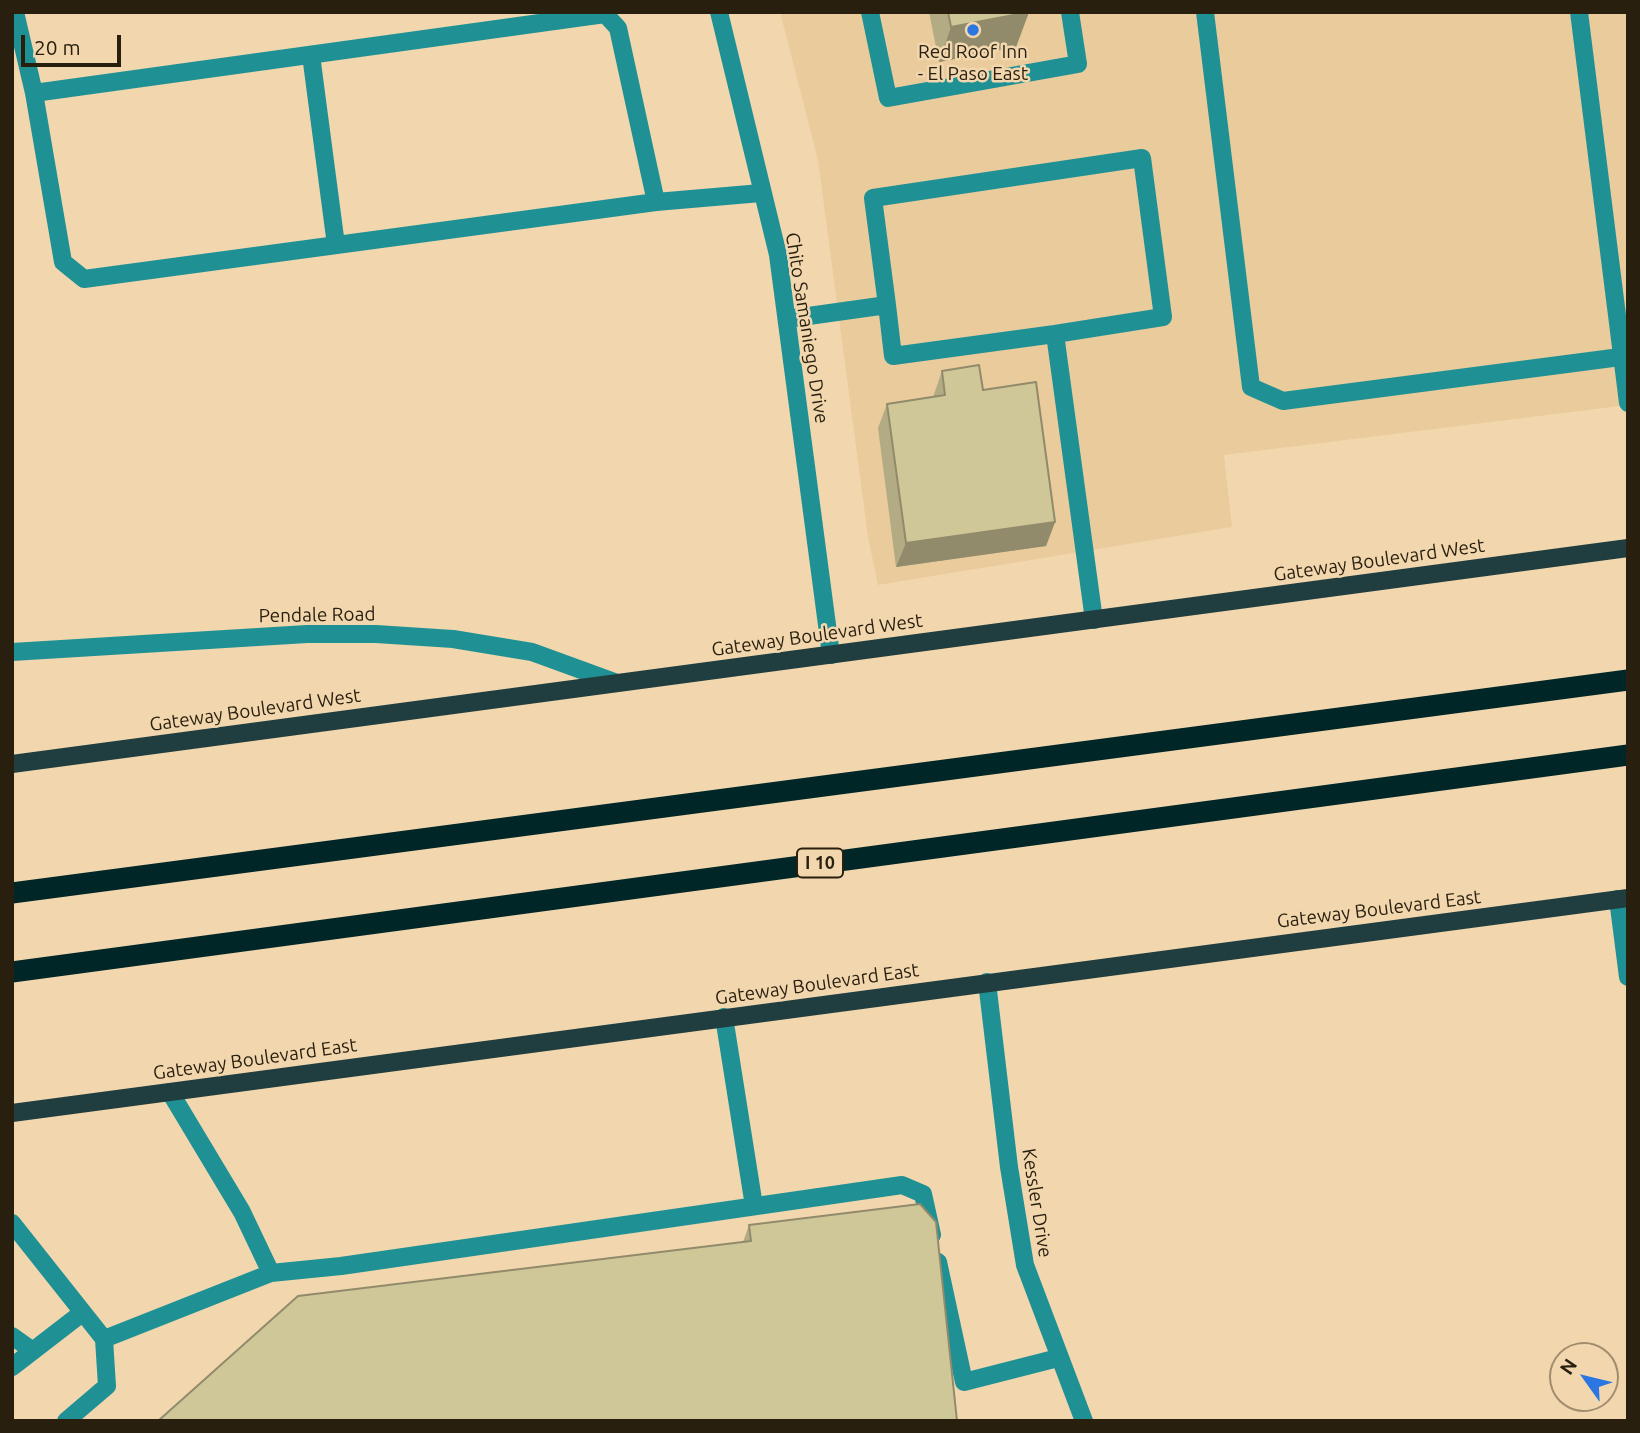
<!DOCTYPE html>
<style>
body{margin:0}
#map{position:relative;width:1640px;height:1433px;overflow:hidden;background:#f2d7ae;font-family:Ubuntu,sans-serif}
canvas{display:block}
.frame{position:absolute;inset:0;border:14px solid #281f0f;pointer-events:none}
.north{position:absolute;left:1549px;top:1342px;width:70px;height:70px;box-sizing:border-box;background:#f2d7ae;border:2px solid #a18d6e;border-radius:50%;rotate:304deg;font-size:19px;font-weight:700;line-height:28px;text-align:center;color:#281f0f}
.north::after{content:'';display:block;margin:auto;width:24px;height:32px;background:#2c76e2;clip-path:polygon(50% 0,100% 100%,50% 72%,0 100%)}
.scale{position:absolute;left:21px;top:35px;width:100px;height:32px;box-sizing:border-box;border:4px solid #281f0f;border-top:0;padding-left:9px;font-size:21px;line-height:24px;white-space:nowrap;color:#281f0f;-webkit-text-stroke:5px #f2d7ae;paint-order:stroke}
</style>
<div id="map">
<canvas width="1640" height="1433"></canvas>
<div class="frame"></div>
<div class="north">N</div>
<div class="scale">20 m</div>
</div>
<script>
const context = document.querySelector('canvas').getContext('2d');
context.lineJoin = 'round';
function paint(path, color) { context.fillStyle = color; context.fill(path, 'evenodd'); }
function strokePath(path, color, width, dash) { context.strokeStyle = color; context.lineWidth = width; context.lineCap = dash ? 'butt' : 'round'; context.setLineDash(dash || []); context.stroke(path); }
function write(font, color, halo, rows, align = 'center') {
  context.font = font + ' Ubuntu,sans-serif'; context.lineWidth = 5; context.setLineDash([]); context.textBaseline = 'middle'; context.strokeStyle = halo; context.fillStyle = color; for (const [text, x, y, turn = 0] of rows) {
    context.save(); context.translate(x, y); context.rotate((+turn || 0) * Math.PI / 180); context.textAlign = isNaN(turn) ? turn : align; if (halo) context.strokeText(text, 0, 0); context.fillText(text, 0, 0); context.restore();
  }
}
paint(new Path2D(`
 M780 12H1628V405L1224 455 1232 527 878 585 868 537 818 160Z`), '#eacb9c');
strokePath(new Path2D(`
 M15 12 34 93 63 262 84 279 656 202 761 193
 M719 12 778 255 831 655
 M870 12 888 98 1078 64 1070 12
 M1205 12 1251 387 1283 401 1628 356
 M1579 12 1628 403
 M311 55 336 245
 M34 93 605 14 618 28 656 202
 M887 305 873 198 1142 158 1163 317 1055 334
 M787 319 887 305 893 356 1055 334 1094 620
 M12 652 307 634H376L453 639 532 652 617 683
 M1618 899 1628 977
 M987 982 1009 1167 1025 1265 1084 1421
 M724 1017 754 1206
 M170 1092 242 1212 271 1273
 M12 1223 104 1339 107 1386 66 1421
 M938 1262 964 1382 1058 1358
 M12 1336 33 1351
 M104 1339 271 1273 341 1266 902 1185 923 1194 932 1235
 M12 1367 82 1313`), '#1f9195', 18);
strokePath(new Path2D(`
 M12 764 1628 548
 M12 1113 1628 898`), '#203e3f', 18);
strokePath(new Path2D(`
 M12 893 1628 680
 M12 972 1628 755`), '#002627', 21);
paint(new Path2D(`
 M929 12H1029L1016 47 939 62Z
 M942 371 983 390 1055 522 1046 546 896 567 878 428 887 404 933 397Z
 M749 1225 957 1421 743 1242Z`), '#b3ab84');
paint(new Path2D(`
 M1029 12 1016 47 939 62 951 27Z
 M1055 522 1046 546 896 567 906 543Z`), '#928b6b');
const building = new Path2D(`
 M948 12H1029L951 27Z
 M979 365 983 390 1036 382 1055 522 906 543 887 404 945 395 942 371Z
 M920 1204 936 1222 957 1421H158L298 1296 751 1241 749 1225Z`);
paint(building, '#d0c799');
strokePath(building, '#928b6b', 2);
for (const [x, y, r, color] of [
 [973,30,7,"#2c76e2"]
]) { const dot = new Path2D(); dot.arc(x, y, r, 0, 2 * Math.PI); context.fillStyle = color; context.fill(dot); strokePath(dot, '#f2d7ae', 2.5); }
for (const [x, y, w] of [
 [820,863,46]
]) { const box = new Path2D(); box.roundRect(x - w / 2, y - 14.5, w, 29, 5); context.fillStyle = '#f2d7ae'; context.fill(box); strokePath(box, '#281f0f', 2); }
write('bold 18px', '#281f0f', null, [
 ["I 10",820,863]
]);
write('19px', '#281f0f', '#f2d7ae', [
 ["Red Roof Inn",973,52],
 ["- El Paso East",973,74]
]);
write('19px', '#281f0f', '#f2d7ae', [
 ["Chito Samaniego Drive",807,328,81],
 ["Gateway Boulevard West",1379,560,-8],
 ["Pendale Road",317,615,-1],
 ["Gateway Boulevard West",817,635,-8],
 ["Gateway Boulevard West",255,710,-8],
 ["Gateway Boulevard East",1379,909,-7],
 ["Gateway Boulevard East",817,984,-8],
 ["Gateway Boulevard East",255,1059,-8],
 ["Kessler Drive",1037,1203,81]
]);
</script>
